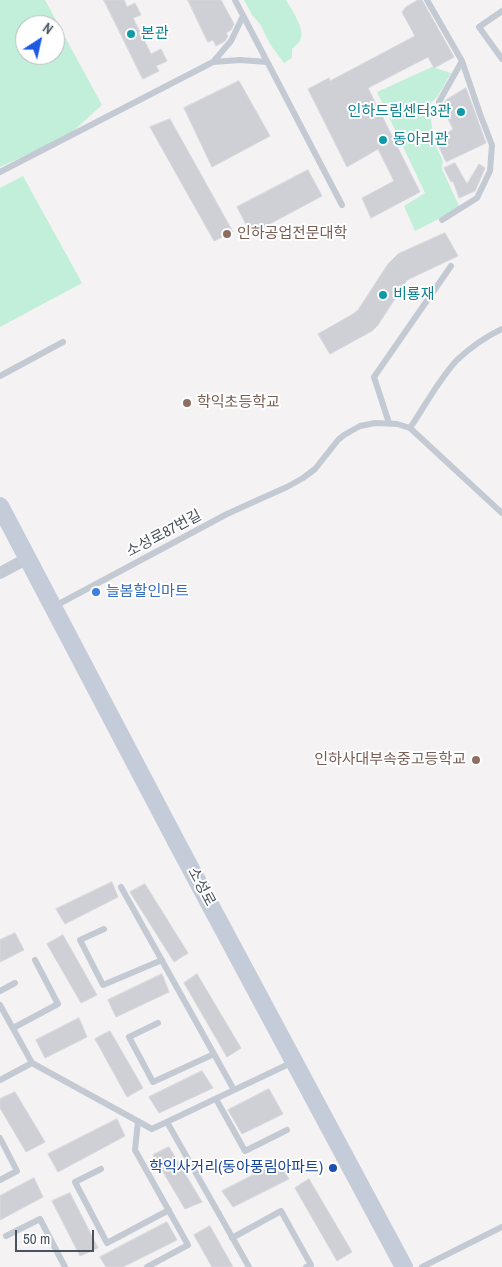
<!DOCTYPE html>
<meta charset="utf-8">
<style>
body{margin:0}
#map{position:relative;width:502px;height:1267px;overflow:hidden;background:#f4f2f2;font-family:"Archivo Narrow",sans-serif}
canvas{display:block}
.north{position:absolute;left:15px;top:15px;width:50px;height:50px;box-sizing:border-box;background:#fff;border:1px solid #b7babf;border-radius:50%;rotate:35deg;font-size:14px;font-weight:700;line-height:20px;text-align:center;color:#4a525f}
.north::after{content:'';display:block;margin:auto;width:18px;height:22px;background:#1e5ae1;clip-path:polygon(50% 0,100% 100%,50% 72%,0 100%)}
.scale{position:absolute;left:15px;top:1230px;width:79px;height:22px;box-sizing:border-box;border:2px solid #4a525f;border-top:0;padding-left:6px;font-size:15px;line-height:18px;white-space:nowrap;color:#4a525f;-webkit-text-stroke:4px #fff;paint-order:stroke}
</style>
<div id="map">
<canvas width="502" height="1267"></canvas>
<div class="north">N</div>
<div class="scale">50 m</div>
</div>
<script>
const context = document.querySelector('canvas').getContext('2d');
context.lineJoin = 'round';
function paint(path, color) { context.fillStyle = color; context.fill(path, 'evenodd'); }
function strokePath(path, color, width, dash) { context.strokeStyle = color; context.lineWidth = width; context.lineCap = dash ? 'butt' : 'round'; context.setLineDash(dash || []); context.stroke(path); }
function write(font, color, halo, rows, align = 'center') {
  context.font = font + ' "Archivo Narrow","Noto Sans KR",sans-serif'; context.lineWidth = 4; context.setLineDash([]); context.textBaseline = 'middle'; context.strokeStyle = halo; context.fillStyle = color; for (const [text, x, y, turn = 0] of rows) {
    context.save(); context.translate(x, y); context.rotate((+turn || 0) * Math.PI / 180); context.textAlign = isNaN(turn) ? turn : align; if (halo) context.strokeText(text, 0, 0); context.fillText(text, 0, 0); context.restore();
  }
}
paint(new Path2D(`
 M0 0H45L102 105 68 136 0 167ZM25 25H55V55H25Z
 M244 0H286C292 10 306 30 300 41 298 44 294 47 292 49V58L284 63 270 44 260 24 252 15Z
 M432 67 451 73 438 96 429 105 434 142 443 161 442 169 460 208 415 231 404 206 425 193 377 92Z
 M23 176 82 283 0 327V188Z`), '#c2efda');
const building = new Path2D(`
 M104 0H124L127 7 135 3 141 15 133 18 151 54 161 49 167 61 156 66 159 71 143 79Z
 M188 0H221L234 24 231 30 226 33 228 36 225 41 216 46 213 40 208 42Z
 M418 0H422L454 57 434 68 428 57 368 88 420 192 371 218 362 198 394 181 378 149 347 167 308 89 329 78 330 81 415 36 402 12 406 7Z
 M239 81 270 136 212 167 184 108Z
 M466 88 486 143 446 162 439 147 443 145 440 139 453 129 442 106 446 100Z
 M170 119 233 232 214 241 150 127Z
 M455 163 467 184 479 164 485 168 475 191 459 198 453 181 451 182 444 168Z
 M308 170 322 196 251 234 237 207Z
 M445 233 458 256 407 280 378 325 372 331 330 354 318 334 353 314 358 310 388 264 398 254Z
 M112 882 118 897 65 924 56 909Z
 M145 884 188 953 174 962 130 892Z
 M15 933 24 950 0 962V940Z
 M63 935 97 995 81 1003 47 944Z
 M162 974 169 992 116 1017 108 1000Z
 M197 974 241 1048 227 1057 184 983Z
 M79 1018 87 1037 45 1058 36 1040Z
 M110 1031 143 1088 127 1097 95 1039Z
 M202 1071 213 1088 159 1113 149 1097Z
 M269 1089 283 1114 242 1134 228 1110Z
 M15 1092 45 1142 26 1152 0 1108V1099Z
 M117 1119 125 1136 58 1172 48 1154Z
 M169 1147 202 1202 185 1209 153 1155Z
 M279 1162 289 1179 233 1207 222 1191Z
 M34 1178 43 1197 0 1220V1196Z
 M309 1179 352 1252 337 1261 295 1188Z
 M70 1193 98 1248 80 1256 52 1201Z
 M167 1222 177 1240 123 1267H106L100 1257Z
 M210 1226 233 1267H212L194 1235Z`);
paint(building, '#cfd0d6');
strokePath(building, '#d6d7dd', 1);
strokePath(new Path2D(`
 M235 0 342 205
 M427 0 462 61 439 102
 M502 11 479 27 502 59
 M213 62 231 41 243 16
 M0 172 213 62 240 60 267 62
 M442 220 477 198 490 171 492 145 480 114 462 61
 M0 376 63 342
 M374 377 451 266 374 377 389 423
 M410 428C425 406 439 379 457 360 471 347 485 337 502 329
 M55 606 227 514 260 499 287 487 303 478 315 469 338 440 344 435 360 426 375 423 397 424 410 428 502 513
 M121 887 234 1090
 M104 929 80 940 103 985 162 960
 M0 991 15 983
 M0 1005 32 1063
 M158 1023 129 1037 153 1082 214 1054
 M13 1028 58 1004 35 960
 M0 1080 32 1063 152 1129 293 1062
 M216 1099 245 1151 287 1130
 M138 1121 135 1150 188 1245 147 1267
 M167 1122 249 1267
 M0 1138 17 1171 0 1180
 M101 1169 75 1182 107 1243 169 1210
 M6 1236 40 1219 65 1267
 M232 1238 281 1211 311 1265 306 1267
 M422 1267 502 1227`), '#c3cad3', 6);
strokePath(new Path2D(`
 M0 573 28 558`), '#c3cad3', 12);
strokePath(new Path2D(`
 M0 506 177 843 404 1267`), '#c5ccd9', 18);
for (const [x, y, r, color] of [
 [131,34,5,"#0f9aa8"],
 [461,112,5,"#0f9aa8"],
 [383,140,5,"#0f9aa8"],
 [227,234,5,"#8d6e63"],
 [383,295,5,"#0f9aa8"],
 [187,403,5,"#8d6e63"],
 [96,592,5,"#3f7fe0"],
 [476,760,5,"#8d6e63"],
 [333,1168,5,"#1a4fb4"]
]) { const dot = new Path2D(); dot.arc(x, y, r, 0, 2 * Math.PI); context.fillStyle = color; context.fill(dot); strokePath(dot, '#fff', 2); }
write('15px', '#0d838f', '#fff', [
 ["본관",141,34],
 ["인하드림센터3관",451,112,"right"],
 ["동아리관",393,140],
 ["비룡재",393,295]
], 'left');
write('15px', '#785e54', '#fff', [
 ["인하공업전문대학",237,234],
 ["학익초등학교",197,403],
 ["인하사대부속중고등학교",466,760,"right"]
], 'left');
write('15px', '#4a525f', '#fff', [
 ["소성로87번길",164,534,-28],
 ["소성로",201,887,62]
]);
write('15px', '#366cbe', '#fff', [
 ["늘봄할인마트",106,592]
], 'left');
write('15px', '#164399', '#fff', [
 ["학익사거리(동아풍림아파트)",323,1168]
], 'right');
</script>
